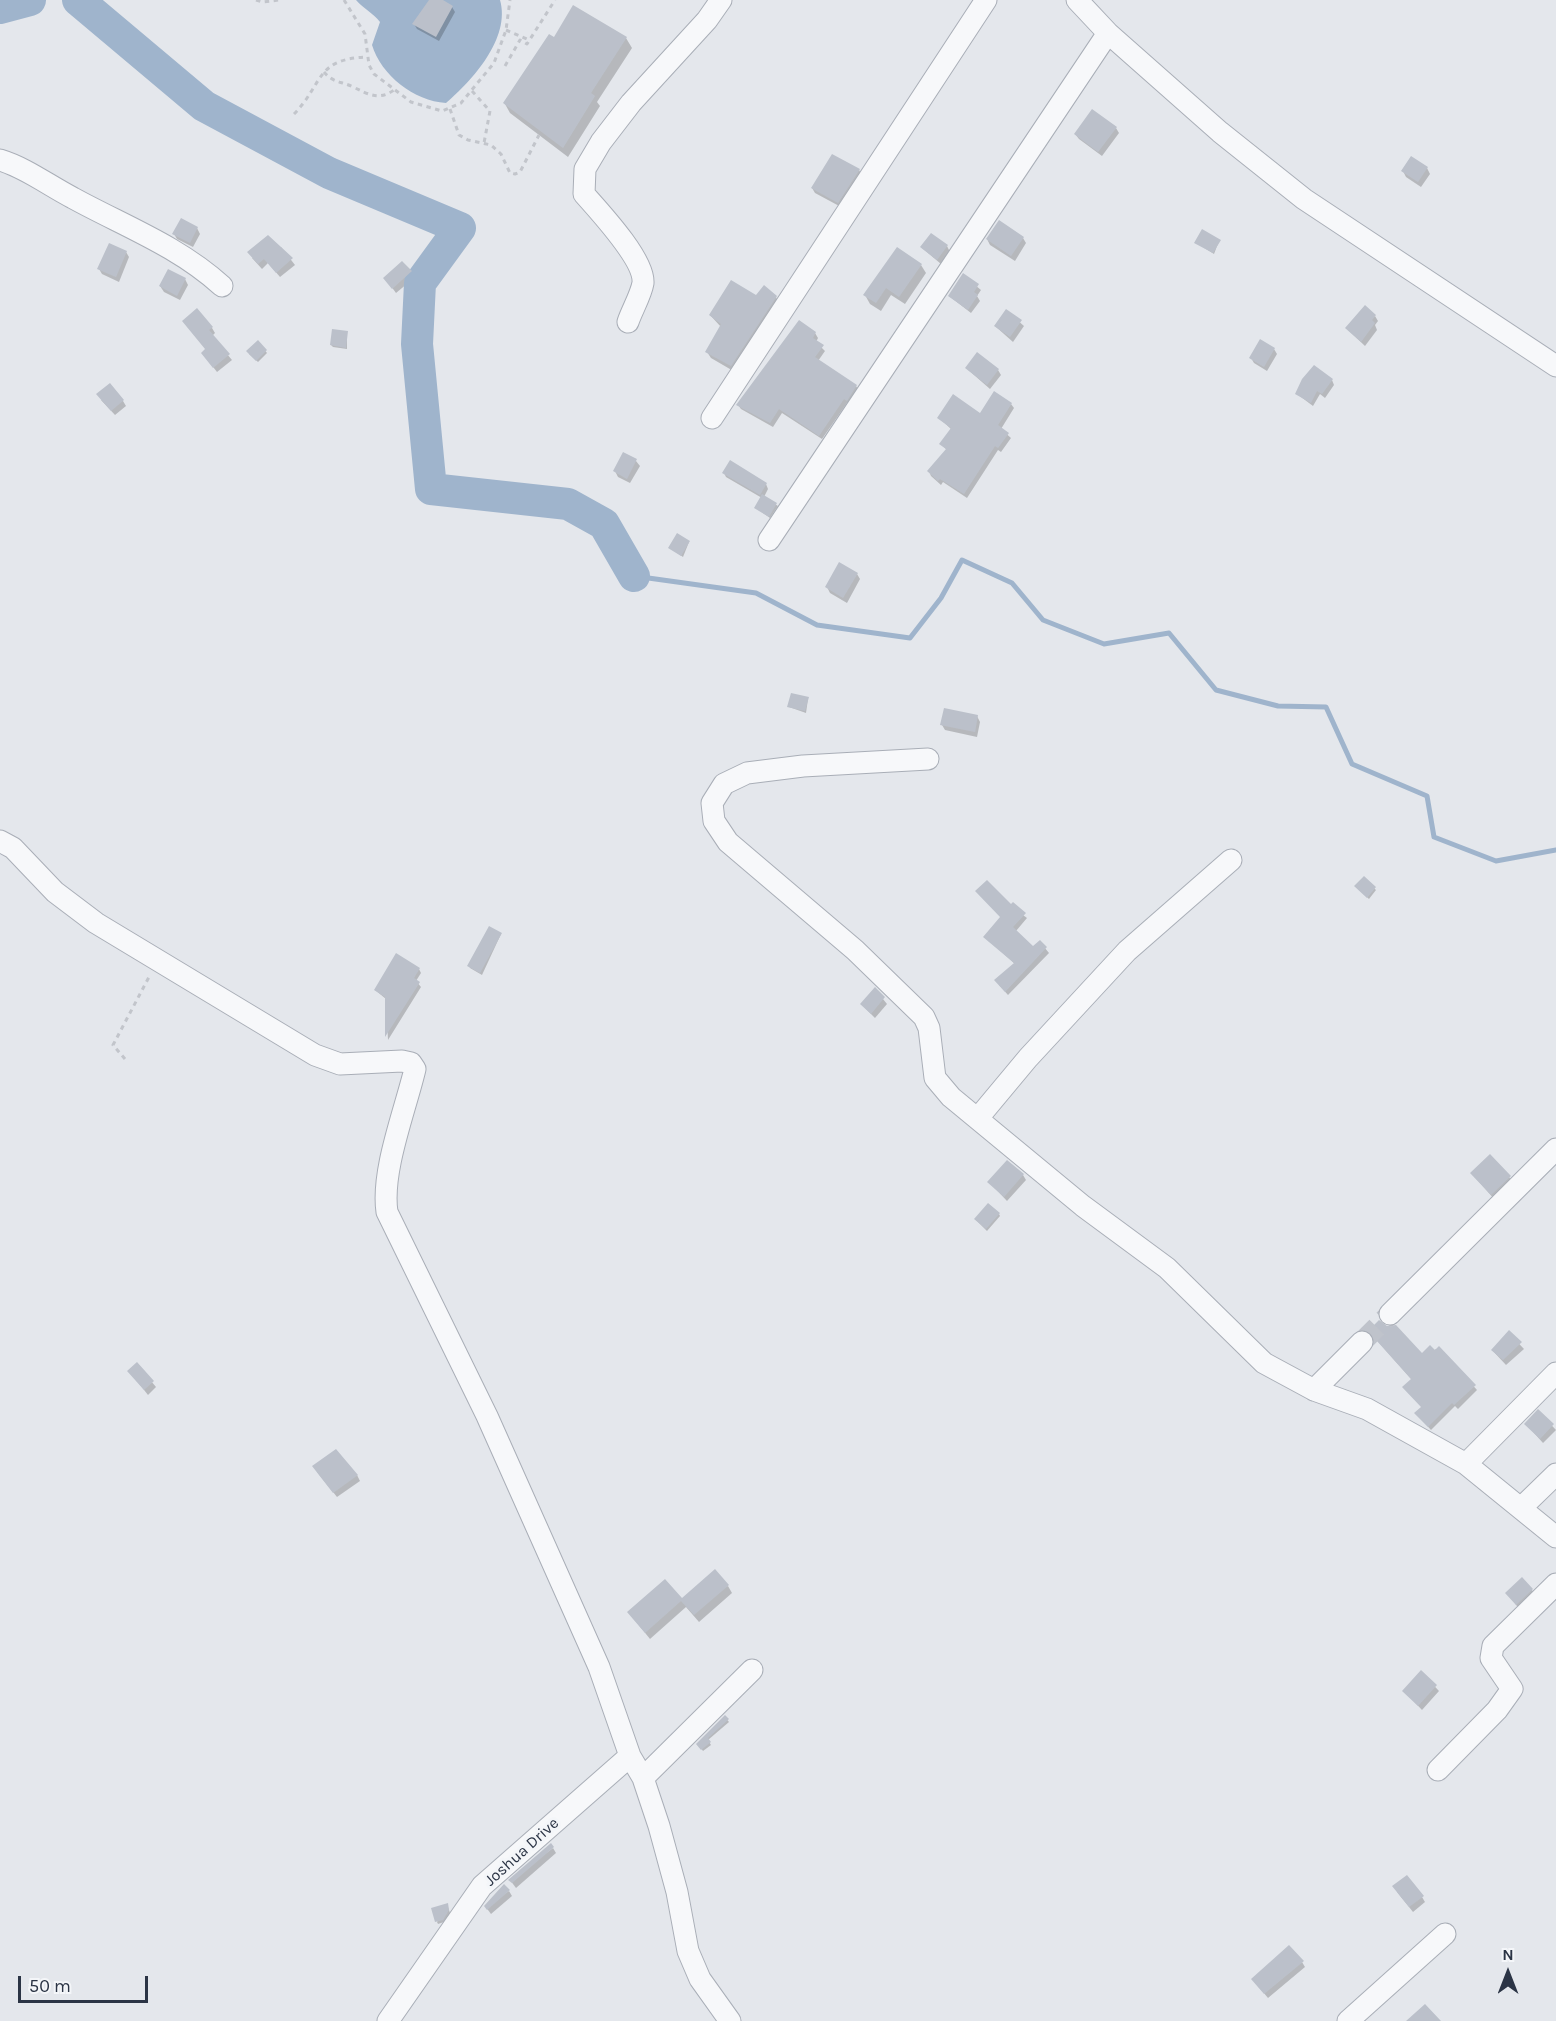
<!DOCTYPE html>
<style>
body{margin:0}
#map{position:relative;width:1556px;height:2021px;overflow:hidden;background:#e4e7ec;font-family:Karla,sans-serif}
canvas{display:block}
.north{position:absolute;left:1478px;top:1943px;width:60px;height:60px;-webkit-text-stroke:4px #f4f6f9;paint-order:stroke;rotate:0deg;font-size:16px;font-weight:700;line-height:24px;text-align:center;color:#2b3445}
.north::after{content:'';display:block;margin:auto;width:21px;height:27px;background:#2b3445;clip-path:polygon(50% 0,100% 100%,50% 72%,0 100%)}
.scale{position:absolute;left:18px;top:1976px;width:130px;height:27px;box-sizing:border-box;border:3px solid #2b3445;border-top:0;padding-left:8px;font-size:18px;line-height:21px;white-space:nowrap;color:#2b3445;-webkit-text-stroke:4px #f4f6f9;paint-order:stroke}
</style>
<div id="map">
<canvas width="1556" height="2021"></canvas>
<div class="north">N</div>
<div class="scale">50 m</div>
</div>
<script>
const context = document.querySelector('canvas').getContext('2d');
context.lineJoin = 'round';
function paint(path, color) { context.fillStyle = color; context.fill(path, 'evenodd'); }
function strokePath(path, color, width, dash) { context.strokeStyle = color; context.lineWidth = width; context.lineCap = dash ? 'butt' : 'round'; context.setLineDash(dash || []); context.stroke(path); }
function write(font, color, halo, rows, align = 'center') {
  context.font = font + ' Karla,sans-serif'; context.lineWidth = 6; context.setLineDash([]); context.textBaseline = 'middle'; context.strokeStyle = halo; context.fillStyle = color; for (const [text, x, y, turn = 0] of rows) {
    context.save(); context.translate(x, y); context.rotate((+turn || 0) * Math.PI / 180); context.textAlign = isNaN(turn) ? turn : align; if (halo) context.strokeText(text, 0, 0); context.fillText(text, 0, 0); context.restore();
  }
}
paint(new Path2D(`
 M356 0H500C511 38 472 81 446 103 414 101 381 75 372 45L380 22C373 13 364 9 356 0Z`), '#9fb4cc');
paint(new Path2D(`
 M430 0H439L452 7 455 12 439 41 417 29 414 24Z
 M574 7 626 38 632 48 597 102 600 106 568 157 510 113 505 104 555 39Z
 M1116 128 1119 133 1102 156 1079 139 1075 134Z
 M1427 168 1430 174 1421 187 1406 177 1403 171Z
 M859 170 862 175 841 207 815 193 812 188Z
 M197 228 200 234 193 247 177 239 174 234Z
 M1023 238 1026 243 1015 261 990 245 987 239Z
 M1219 241 1214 254 1196 243Z
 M947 246 950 252 941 264 922 248Z
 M281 247 295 265 280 277 268 263 262 269 252 258Z
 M126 252 129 257 119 282 102 274 99 269Z
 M921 265 926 273 905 304 891 295 881 311 870 304 865 295Z
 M410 272 414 278 396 293 385 278Z
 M963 275 981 290 977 296 980 301 971 313 949 296Z
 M185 279 188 285 180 300 164 292 160 286Z
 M757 297H776L779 304 735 372 711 358 707 352 721 327 710 315Z
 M197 310 212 328 215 333 212 336 232 360 217 372 203 354 207 350 184 322Z
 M1007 311 1024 326 1013 342 995 326Z
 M1375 316 1378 321 1375 325 1377 330 1365 346 1347 329Z
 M347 332V349L333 347 331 345Z
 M815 333 818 338 816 342 825 351 818 361 856 386 859 391 850 405 847 403 822 439 782 413 773 427 741 409 738 405Z
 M258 342 267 353 258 362 249 354Z
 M1274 349 1277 354 1267 371 1254 363 1251 358Z
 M966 368 998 370 1001 375 990 389Z
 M1332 380 1334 385 1325 398 1320 394 1313 406 1297 394Z
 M101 400 123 401 126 406 115 415Z
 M1011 404 1014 408 1001 429 1011 438 1001 452 998 450 967 498 943 482 941 485 931 476 929 471 947 450 941 444 951 429 939 418 981 415Z
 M624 454 636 461 640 466 630 483 618 477 615 471Z
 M724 473 766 484 768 489 764 497 778 506 770 518 756 508 762 498 726 477Z
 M689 542 683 557 670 548Z
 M857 574 860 579 847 603 830 593 827 587Z
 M808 699 806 713 789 707Z
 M977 716 980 722 977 737 945 730 942 725Z
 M1364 878 1376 890 1369 899 1357 888Z
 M1011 906 1027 918 1016 931 1033 948 1040 942 1049 953 1008 995 999 985 1015 964 985 937Z
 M501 934 482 975 470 968 469 966Z
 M419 969 421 973 416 981 421 987 388 1040 386 999 375 990Z
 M875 989 887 1004 875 1018 861 1004Z
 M1472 1174 1509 1177 1513 1182 1495 1200Z
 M1023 1175 1026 1180 1007 1201 989 1182Z
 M999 1214 1000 1216 987 1231 976 1220Z
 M1509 1333 1524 1349 1506 1365 1492 1350Z
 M1373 1336 1422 1355 1439 1348 1477 1390 1458 1409 1455 1406 1431 1430 1419 1417 1422 1408 1412 1380Z
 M137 1364 156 1387 148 1395 129 1371Z
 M1538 1411 1556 1430 1543 1443 1526 1424Z
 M317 1472 357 1475 360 1481 337 1497Z
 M728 1586 732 1593 699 1622 686 1607 650 1639 629 1613Z
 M1532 1590 1535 1595 1520 1610 1507 1593Z
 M1421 1672 1439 1691 1422 1710 1404 1691Z
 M725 1717 729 1722 708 1740 711 1745 703 1751 698 1744Z
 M553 1848 556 1853 516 1888 510 1880Z
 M509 1891 512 1896 491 1914 485 1906Z
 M1397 1892 1422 1897 1425 1902 1413 1912Z
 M448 1907 450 1913 444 1922 438 1924 437 1922Z
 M1302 1962 1305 1967 1268 1998 1253 1980Z`), '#0003');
strokePath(new Path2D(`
 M634 576 756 593 817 625 910 638 941 598 962 560 1012 583 1043 620 1104 644 1169 633 1216 690 1278 706 1326 707 1352 764 1427 796 1434 837 1496 861 1556 850`), '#9fb4cc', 5);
strokePath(new Path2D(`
 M78 0 204 106 329 173 460 228 420 283 417 344 431 489 568 504 604 524 634 576
 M0 8 30 0`), '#9fb4cc', 32);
paint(new Path2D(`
 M429 0H443L453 6 436 37 412 24Z
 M573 5 627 37 591 93 595 96 563 148 503 103 549 34 554 37Z
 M1092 109 1117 127 1098 152 1074 134Z
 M832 154 860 169 838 203 811 188Z
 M1411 156 1428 167 1418 182 1401 171Z
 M181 218 198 227 190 243 172 234Z
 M999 220 1024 237 1011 256 986 239Z
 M1202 229 1221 240 1213 253 1194 243Z
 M931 233 948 245 937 260 920 247Z
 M268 235 293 258 276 273 264 259 258 264 247 252Z
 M109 243 127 251 116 277 97 269Z
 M897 247 922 264 899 297 886 288 876 303 863 295Z
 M402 261 412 271 392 289 383 278Z
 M168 269 186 278 177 296 159 286Z
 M963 273 979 284 974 292 978 295 968 310 948 296Z
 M731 280 756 295 764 285 777 296 731 366 705 352 721 324 709 315Z
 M1365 305 1376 315 1372 320 1375 323 1361 342 1345 328Z
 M197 308 213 327 209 330 230 354 213 368 201 353 205 349 182 321Z
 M1006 309 1022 320 1010 337 994 326Z
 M799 320 816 332 813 338 824 345 815 357 857 385 847 401 844 399 819 436 779 409 770 423 736 405Z
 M332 329 348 331 346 348 330 345Z
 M1260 339 1275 348 1264 367 1249 358Z
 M258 340 267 350 256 361 246 351Z
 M977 352 999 369 987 385 965 368Z
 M1314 365 1333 379 1322 394 1317 391 1311 403 1295 394 1302 379Z
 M110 383 124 400 111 411 96 394Z
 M994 391 1012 403 998 425 1009 433 998 448 995 446 964 494 940 479 938 481 927 471 946 449 939 444 951 428 937 418 953 394 980 413Z
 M623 452 637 459 627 479 613 471Z
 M730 460 767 483 760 495 722 473Z
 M762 494 777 503 769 517 754 508Z
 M677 533 690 541 681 556 668 548Z
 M839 562 858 573 843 598 825 587Z
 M791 693 809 697 805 711 787 707Z
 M944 708 978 715 975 732 940 725Z
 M1364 876 1376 887 1367 898 1354 886Z
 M987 880 1011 904 1013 902 1026 913 1013 927 1033 946 1040 940 1047 947 1005 992 994 980 1014 963 983 937 1000 917 975 891Z
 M489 926 502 933 480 973 467 966Z
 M396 953 420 968 414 978 420 982 385 1037V997L374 990Z
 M875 987 885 997 871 1014 860 1004Z
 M1490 1154 1511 1176 1491 1195 1470 1173Z
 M1007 1160 1024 1174 1004 1197 987 1182Z
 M988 1203 1000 1213 986 1229 974 1219Z
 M1379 1320 1387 1326 1396 1325 1422 1353 1430 1345 1435 1350 1439 1346 1476 1385 1454 1405 1452 1403 1428 1427 1414 1413 1421 1407 1402 1387 1411 1379 1368 1331Z
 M1509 1330 1522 1342 1503 1360 1491 1350Z
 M137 1362 154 1381 144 1390 127 1371Z
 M1538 1409 1554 1424 1540 1439 1524 1424Z
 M336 1449 358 1475 333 1493 312 1466Z
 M715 1569 729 1585 694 1615 681 1601 645 1633 627 1612 665 1579 682 1598Z
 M1522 1577 1533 1589 1516 1605 1505 1593Z
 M1421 1670 1437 1685 1418 1706 1402 1691Z
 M725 1715 729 1719 708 1738 711 1742 701 1750 696 1744Z
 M551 1843 554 1847 512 1883 508 1880Z
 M1407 1875 1424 1896 1409 1907 1392 1886Z
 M504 1884 510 1890 487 1910 484 1906Z
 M448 1903 449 1910 443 1920 435 1922 431 1908Z
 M1289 1945 1304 1961 1264 1994 1251 1979Z
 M1425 2004 1441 2021H1406Z`), '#bbc0ca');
strokePath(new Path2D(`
 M1362 1342 1390 1314`), '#bfc3cb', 21, [21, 10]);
const minor = new Path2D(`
 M1077 0 1108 33 1220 132 1304 199 1556 366
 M0 160C26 168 48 185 73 198 124 226 178 246 222 286
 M628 322C632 310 641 295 643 283 645 260 599 211 584 194L585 169 601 142 631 103 707 20 721 0
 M712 418 986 0
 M769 540 1108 33
 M928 759 803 766 747 773 724 784 712 803 714 821 728 842 855 950 924 1017 929 1028 935 1078 951 1097 1083 1206 1167 1268 1264 1363 1314 1390 1367 1409 1466 1464 1556 1537
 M0 841 13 848 55 892 96 923 315 1055 340 1064 402 1061 411 1063 415 1069C405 1111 381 1171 387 1212L487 1416 599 1667 630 1756 643 1778 659 1826 677 1892 688 1951 700 1979 730 2021
 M978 1118 1028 1058 1127 951 1231 860
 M1390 1314 1556 1149
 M1314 1390 1362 1342
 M1466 1464 1556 1373
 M1521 1508 1556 1474
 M1438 1770 1497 1710 1512 1689 1491 1658 1493 1646 1556 1584
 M643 1778 752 1670
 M388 2021 482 1886 630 1756
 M1348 2021 1445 1934`);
strokePath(minor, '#a9aeb7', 23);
strokePath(new Path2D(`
 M256 0 263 2 279 0
 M344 0 365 34 369 65 374 74 411 102 442 111 461 103 494 63 506 30 510 0
 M506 30 529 40
 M505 66 520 40 527 44 555 0
 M324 72C333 83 341 81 353 87 368 94 379 101 394 90
 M472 91 490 111 484 143
 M450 109 459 135 468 140 491 145 501 154 510 173 515 174 520 172 539 135
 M294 114C324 83 315 59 367 57
 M125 1059 113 1045 149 977`), '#c2c5cb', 3, [4.5, 4.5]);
strokePath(minor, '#f7f8fa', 21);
write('16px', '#2b3445', '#f4f6f9', [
 ["Joshua Drive",522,1852,-42]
]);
</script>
